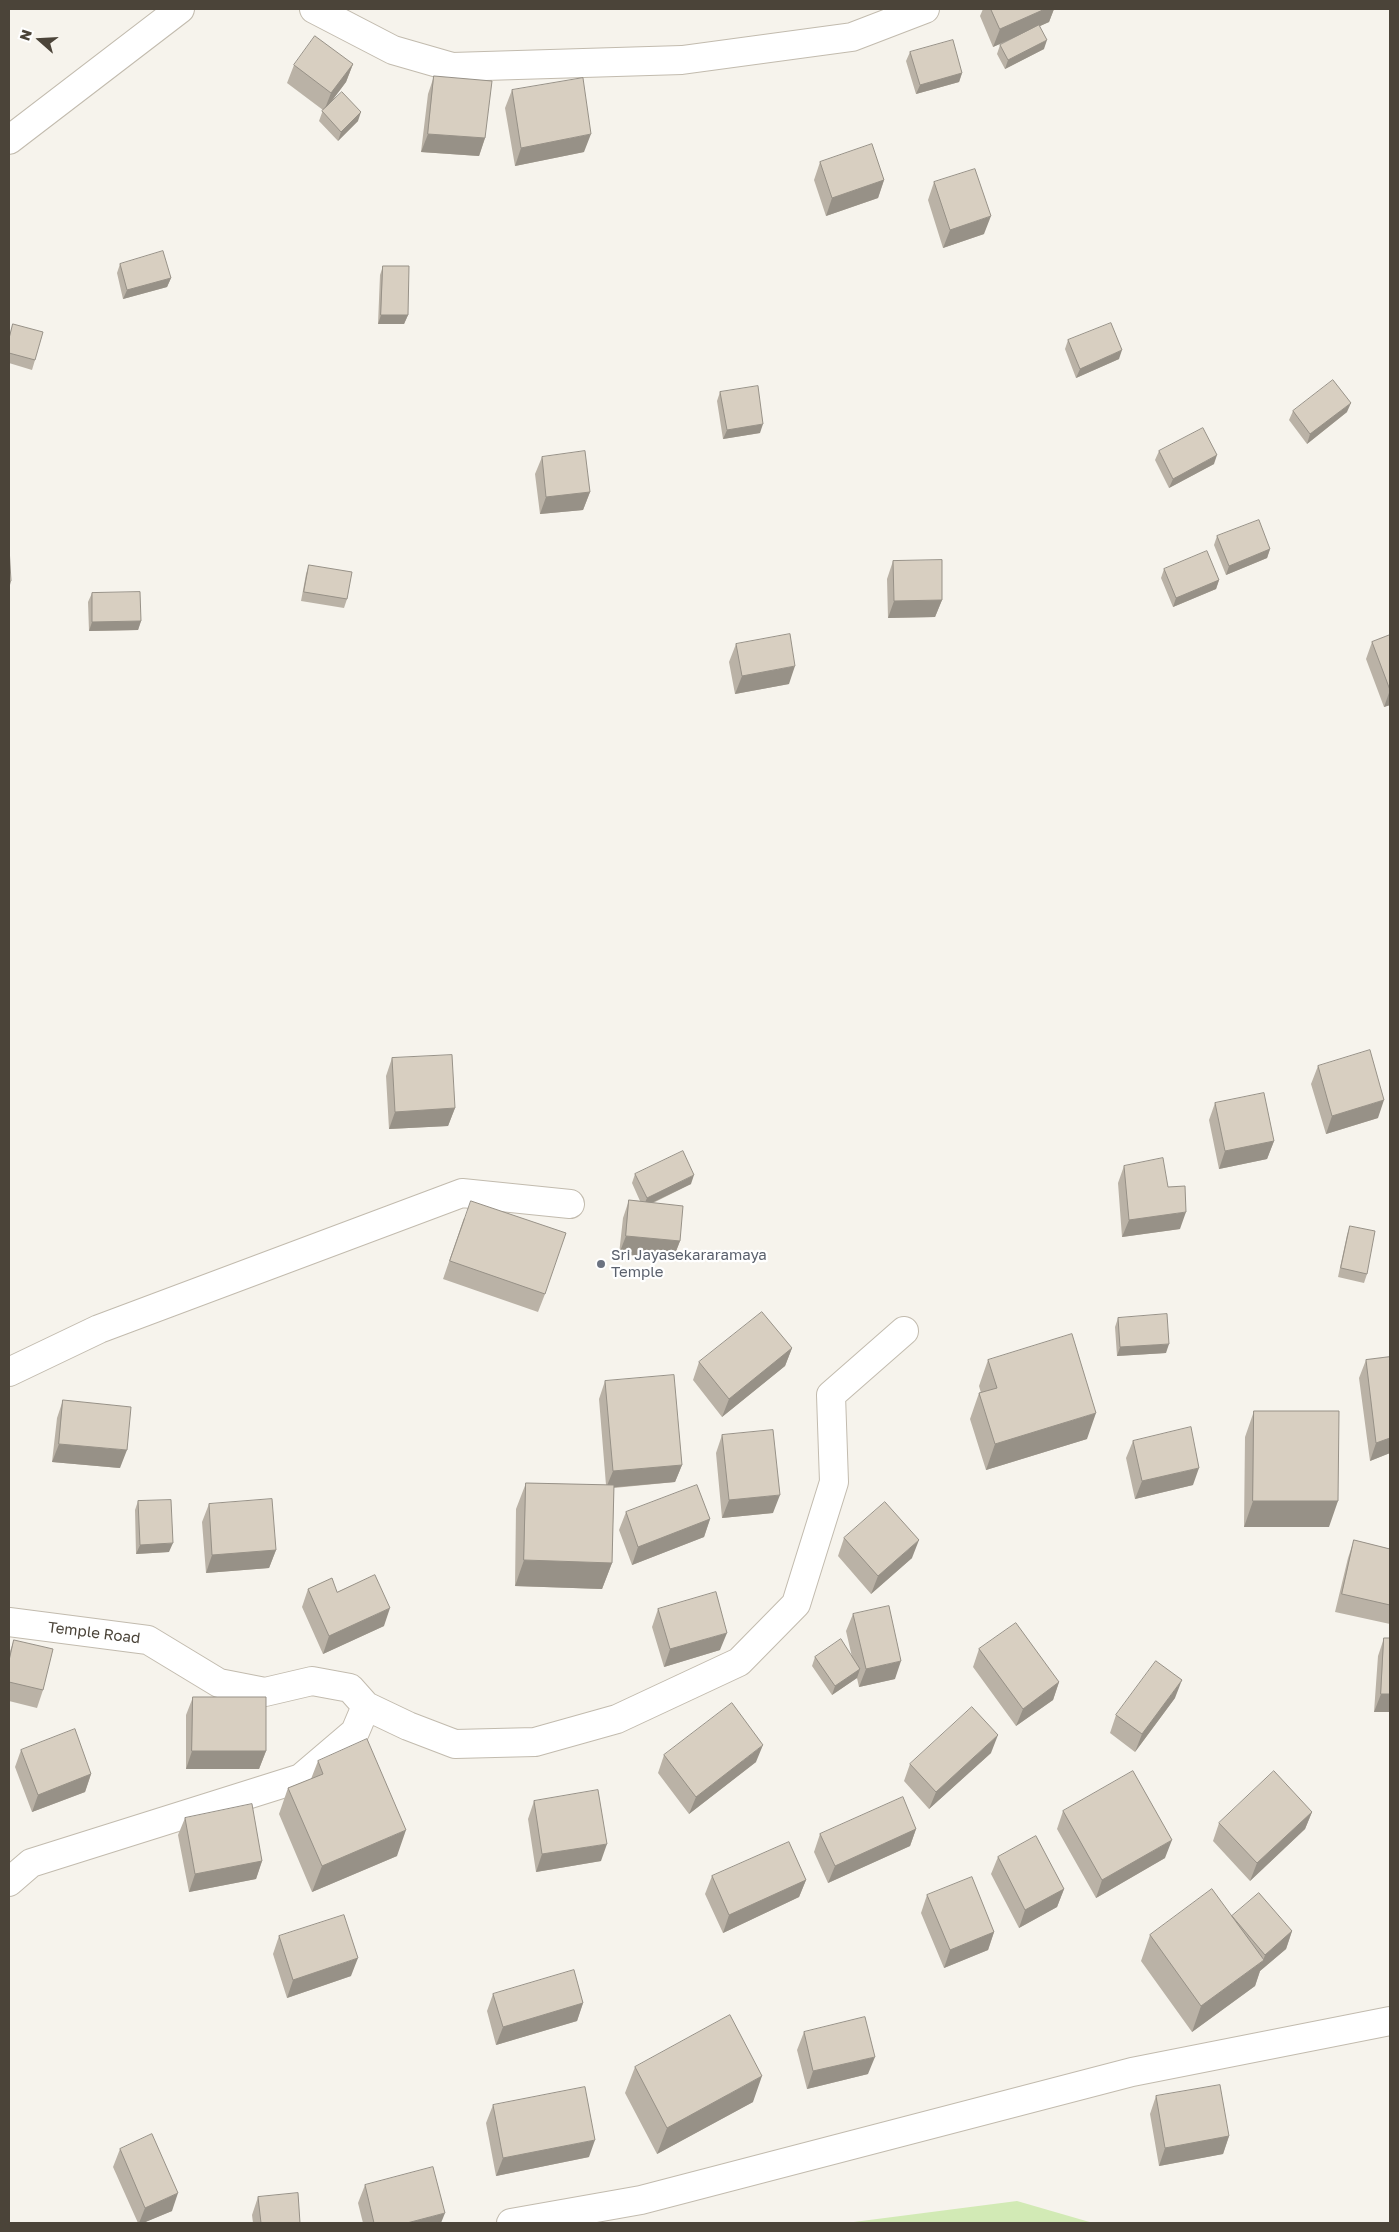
<!DOCTYPE html>
<style>
body{margin:0}
#map{position:relative;width:1399px;height:2232px;overflow:hidden;background:#f6f3ec;font-family:"Golos Text",sans-serif}
canvas{display:block}
.frame{position:absolute;inset:0;border:10px solid #4b4439;pointer-events:none}
.north{position:absolute;left:15px;top:15px;width:50px;height:50px;-webkit-text-stroke:4px #fff;paint-order:stroke;rotate:289deg;font-size:14px;font-weight:700;line-height:20px;text-align:center;color:#4b4439}
.north::after{content:'';display:block;margin:auto;width:18px;height:22px;background:#4b4439;clip-path:polygon(50% 0,100% 100%,50% 72%,0 100%)}
</style>
<div id="map">
<canvas width="1399" height="2232"></canvas>
<div class="frame"></div>
<div class="north">N</div>
</div>
<script>
const context = document.querySelector('canvas').getContext('2d');
context.lineJoin = 'round';
function paint(path, color) { context.fillStyle = color; context.fill(path, 'evenodd'); }
function strokePath(path, color, width, dash) { context.strokeStyle = color; context.lineWidth = width; context.lineCap = dash ? 'butt' : 'round'; context.setLineDash(dash || []); context.stroke(path); }
function write(font, color, halo, rows, align = 'center') {
  context.font = font + ' "Golos Text",sans-serif'; context.lineWidth = 4.5; context.setLineDash([]); context.textBaseline = 'middle'; context.strokeStyle = halo; context.fillStyle = color; for (const [text, x, y, turn = 0] of rows) {
    context.save(); context.translate(x, y); context.rotate((+turn || 0) * Math.PI / 180); context.textAlign = isNaN(turn) ? turn : align; if (halo) context.strokeText(text, 0, 0); context.fillText(text, 0, 0); context.restore();
  }
}
paint(new Path2D(`
 M1017 2201 1093 2223H846Z`), '#d2eab5');
const minor = new Path2D(`
 M314 9 393 50 452 67 682 60 852 37 925 9
 M9 140 180 9
 M9 1372 99 1329 462 1193 570 1204
 M9 1622 148 1640 219 1683 265 1692 312 1681 350 1688 366 1706 408 1726 455 1744 535 1742 617 1719 739 1662 796 1604 834 1482 831 1395 904 1331
 M9 1882 31 1863 301 1778 355 1732 366 1706
 M511 2223 641 2200 1132 2072 1390 2021`);
strokePath(minor, '#c2bbae', 30);
strokePath(minor, '#fff', 28);
paint(new Path2D(`
 M983 9H1054L1049 22 1040 26 1044 49 1005 69 997 54 1000 45 1024 33 993 47 980 16Z
 M910 52 962 73 959 82 916 94 906 61Z
 M353 64 346 82 329 105 358 121 338 141 319 121 323 110 287 83 294 65Z
 M434 76 485 138 479 156 421 152 428 94Z
 M512 90 584 152 515 166 505 108Z
 M820 162 884 180 878 198 826 216 814 180Z
 M934 182 984 234 943 248 928 200Z
 M120 264 171 278 167 287 123 299 117 273Z
 M383 266 408 315 404 324H378L380 275Z
 M13 324 35 360 32 370 9 363V336Z
 M1068 340 1119 359 1076 378 1065 349Z
 M720 392 760 433 723 439 717 401Z
 M1293 411 1347 412 1307 444 1289 420Z
 M1159 451 1214 464 1169 488 1155 460Z
 M542 457 590 492 583 510 540 514 535 474Z
 M1217 536 1270 549 1267 558 1226 575 1214 545Z
 M893 561 942 600 935 617 888 618 887 579Z
 M309 565 347 599 344 608 301 601 306 574Z
 M1164 569 1219 580 1216 589 1173 607 1161 578Z
 M92 593 141 621 138 630 89 631 88 602Z
 M1390 635V705L1384 707 1366 659 1372 642Z
 M736 644 789 684 735 694 729 662Z
 M392 1058 455 1108 448 1126 389 1129 386 1076Z
 M1318 1066 1378 1118 1326 1134 1311 1084Z
 M1215 1103 1274 1141 1267 1159 1219 1169 1209 1120Z
 M1124 1166 1168 1187 1180 1229 1122 1237 1118 1183Z
 M635 1174 691 1184 653 1203 680 1241 673 1259 619 1254 623 1218 629 1200 640 1201 632 1183Z
 M464 1218 545 1294 538 1312 443 1279Z
 M1350 1226 1367 1274 1364 1283 1338 1277 1347 1235Z
 M1118 1318 1166 1353 1117 1356 1115 1327Z
 M792 1348 785 1366 722 1417 693 1380 699 1362Z
 M1390 1357V1453L1370 1461 1359 1378 1366 1360Z
 M988 1360 1087 1439 986 1470 970 1419 979 1393H981L979 1386Z
 M605 1381 682 1465 675 1482 614 1488 612 1563 602 1589 515 1586 516 1509 526 1483 606 1485 599 1399Z
 M63 1400 120 1468 52 1462 57 1418Z
 M1254 1411 1329 1527H1244L1245 1437Z
 M722 1435 773 1513 722 1518 716 1453Z
 M1133 1441 1193 1485 1135 1499 1126 1458Z
 M138 1501 169 1552 136 1554 135 1510Z
 M209 1504 276 1550 269 1568 206 1573 202 1522Z
 M626 1512 710 1519 704 1537 632 1565 619 1530Z
 M844 1538 912 1558 871 1594 838 1556Z
 M1354 1540 1390 1549V1624L1335 1612 1348 1558Z
 M308 1589 337 1592 384 1626 323 1654 302 1607Z
 M658 1609 720 1650 664 1667 652 1627Z
 M853 1614 895 1679 859 1687 857 1678 832 1695 812 1666 815 1657H852L846 1631Z
 M1384 1638 1390 1712H1374L1378 1656Z
 M14 1640 43 1690 37 1708 9 1701V1654Z
 M979 1649 1059 1682 1053 1700 1016 1726 973 1667Z
 M193 1697 266 1751 259 1769H186V1715Z
 M1175 1698 1135 1752 1110 1733 1116 1715Z
 M21 1750 91 1774 85 1792 32 1812 15 1767Z
 M991 1753 929 1809 904 1781 910 1764Z
 M664 1755 756 1762 689 1814 658 1773Z
 M318 1761 397 1856 312 1892 279 1814 288 1788 311 1779Z
 M534 1801 601 1861 536 1872 528 1819Z
 M1063 1811 1165 1858 1096 1898 1057 1829Z
 M1312 1812 1305 1829 1250 1881 1213 1841 1219 1823Z
 M185 1818 262 1861 256 1879 189 1892 178 1835Z
 M916 1829 910 1846 828 1883 814 1852 820 1834Z
 M998 1857 1064 1889 1057 1907 1019 1928 991 1874Z
 M712 1876 806 1880 799 1897 723 1933 705 1894Z
 M927 1895 994 1932 988 1950 944 1968 921 1913Z
 M1232 1916 1292 1931 1286 1949 1260 1971 1255 1986 1192 2032 1141 1961 1150 1935Z
 M279 1936 351 1976 287 1998 273 1954Z
 M493 1994 583 2003 577 2021 496 2045 487 2011Z
 M804 2032 868 2074 807 2089 797 2050Z
 M635 2067 753 2102 657 2154 625 2093Z
 M1156 2096 1229 2136 1223 2154 1159 2166 1150 2114Z
 M493 2105 589 2157 496 2176 486 2123Z
 M120 2149 172 2211 143 2223H138L113 2167Z
 M365 2185 441 2223H363L358 2203Z
 M258 2197 300 2223H253L252 2215Z`), '#bab2a6');
paint(new Path2D(`
 M1045 9H1054L1049 22 993 47 1000 29Z
 M1047 40 1044 49 1005 69 1008 60Z
 M353 64 346 82 324 111 331 93Z
 M962 73 959 82 916 94 920 85Z
 M361 112 358 121 338 141 341 132Z
 M428 134 485 138 479 156 421 152Z
 M591 134 584 152 515 166 521 148Z
 M884 180 878 198 826 216 832 198Z
 M991 216 984 234 943 248 950 230Z
 M171 278 167 287 123 299 127 290Z
 M381 315H408L404 324H378Z
 M1122 350 1119 359 1076 378 1080 369Z
 M1351 403 1347 412 1307 444 1310 434Z
 M763 424 760 433 723 439 727 430Z
 M1217 455 1214 464 1169 488 1173 479Z
 M590 492 583 510 540 514 546 497Z
 M1270 549 1267 558 1226 575 1229 566Z
 M1219 580 1216 589 1173 607 1176 598Z
 M11 581 9 589V582Z
 M942 600 935 617 888 618 894 601Z
 M141 621 138 630 89 631 92 622Z
 M795 666 789 684 735 694 742 676Z
 M1390 690V705L1384 707Z
 M1384 1100 1378 1118 1326 1134 1332 1116Z
 M455 1108 448 1126 389 1129 395 1112Z
 M1274 1141 1267 1159 1219 1169 1225 1151Z
 M694 1175 691 1184 643 1207 647 1198Z
 M1186 1212 1180 1229 1122 1237 1129 1220Z
 M626 1236 680 1241 673 1259 619 1254Z
 M1169 1344 1166 1353 1117 1356 1120 1347Z
 M792 1348 785 1366 722 1417 729 1399Z
 M1096 1413 1087 1439 986 1470 995 1444Z
 M1390 1438V1453L1370 1461 1376 1443Z
 M59 1444 127 1450 120 1468 52 1462Z
 M682 1465 675 1482 606 1488 613 1471Z
 M1199 1468 1193 1485 1135 1499 1142 1481Z
 M780 1495 773 1513 722 1518 729 1500Z
 M1253 1501H1338L1329 1527H1244Z
 M710 1519 704 1537 632 1565 638 1547Z
 M919 1540 912 1558 871 1594 878 1576Z
 M173 1543 169 1552 136 1554 140 1545Z
 M276 1550 269 1568 206 1573 212 1555Z
 M524 1560 612 1563 602 1589 515 1586Z
 M390 1608 384 1626 323 1654 329 1636Z
 M727 1633 720 1650 664 1667 670 1649Z
 M901 1661 895 1679 859 1687 866 1669Z
 M860 1669 857 1678 832 1695 835 1686Z
 M1182 1680 1175 1698 1135 1752 1142 1734Z
 M1059 1682 1053 1700 1016 1726 1023 1709Z
 M1381 1694H1390V1712H1374Z
 M998 1735 991 1753 929 1809 936 1792Z
 M763 1745 756 1762 689 1814 696 1797Z
 M192 1751H266L259 1769H186Z
 M91 1774 85 1792 32 1812 38 1795Z
 M1312 1812 1305 1829 1250 1881 1257 1863Z
 M916 1829 910 1846 828 1883 835 1866Z
 M406 1830 397 1856 312 1892 322 1866Z
 M1172 1840 1165 1858 1096 1898 1102 1880Z
 M607 1844 601 1861 536 1872 542 1854Z
 M262 1861 256 1879 189 1892 195 1874Z
 M806 1880 799 1897 723 1933 729 1915Z
 M1064 1889 1057 1907 1019 1928 1025 1910Z
 M1292 1931 1286 1949 1260 1971 1255 1986 1192 2032 1201 2006 1263 1961 1265 1955Z
 M994 1932 988 1950 944 1968 950 1950Z
 M358 1958 351 1976 287 1998 293 1980Z
 M583 2003 577 2021 496 2045 503 2027Z
 M875 2057 868 2074 807 2089 813 2071Z
 M762 2076 753 2102 657 2154 667 2128Z
 M1229 2136 1223 2154 1159 2166 1165 2148Z
 M595 2140 589 2157 496 2176 503 2158Z
 M178 2193 172 2211 143 2223H139L145 2208Z
 M445 2213 441 2223H407Z`), '#979187');
const building = new Path2D(`
 M991 9H1045L1000 29Z
 M1039 25 1047 40 1008 60 1000 45Z
 M315 36 353 64 331 93 294 65Z
 M953 40 962 73 920 85 910 52Z
 M434 76 492 81 485 138 428 134Z
 M583 78 591 134 521 148 512 90Z
 M342 92 361 112 341 132 322 111Z
 M872 144 884 180 832 198 820 162Z
 M975 169 991 216 950 230 934 182Z
 M163 251 171 278 127 290 120 264Z
 M383 266H409L408 315H381Z
 M1111 323 1122 350 1080 369 1068 340Z
 M13 324 43 332 35 360 9 353V339Z
 M1333 380 1351 403 1310 434 1293 411Z
 M758 386 763 424 727 430 720 392Z
 M1203 428 1217 455 1173 479 1159 451Z
 M585 451 590 492 546 497 542 457Z
 M1259 520 1270 549 1229 566 1217 536Z
 M9 547 11 581 9 582Z
 M1207 551 1219 580 1176 598 1164 569Z
 M942 560V600L894 601 893 561Z
 M309 565 352 572 347 599 304 592Z
 M140 592 141 621 92 622V593Z
 M790 634 795 666 742 676 736 644Z
 M1390 635V690L1372 642Z
 M1370 1050 1384 1100 1332 1116 1318 1066Z
 M452 1055 455 1108 395 1112 392 1058Z
 M1264 1093 1274 1141 1225 1151 1215 1103Z
 M683 1151 694 1175 647 1198 635 1174Z
 M1163 1158 1168 1187 1185 1186 1186 1212 1129 1220 1124 1166Z
 M629 1200 683 1206 680 1241 626 1236Z
 M471 1201 566 1233 545 1294 450 1261Z
 M1350 1226 1375 1231 1367 1274 1341 1268Z
 M762 1312 792 1348 729 1399 699 1362Z
 M1167 1314 1169 1344 1120 1347 1118 1318Z
 M1072 1334 1096 1413 995 1444 979 1393 997 1388 988 1360Z
 M1390 1357V1438L1376 1443 1366 1360Z
 M674 1375 682 1465 613 1471 605 1381Z
 M63 1400 131 1407 127 1450 59 1444Z
 M1254 1411H1339L1338 1501H1253Z
 M1191 1427 1199 1468 1142 1481 1133 1441Z
 M773 1430 780 1495 729 1500 722 1435Z
 M526 1483 614 1485 612 1563 524 1560Z
 M697 1485 710 1519 638 1547 626 1512Z
 M272 1499 276 1550 212 1555 209 1504Z
 M171 1500 173 1543 140 1545 138 1501Z
 M885 1502 919 1540 878 1576 844 1538Z
 M1354 1540 1390 1549V1605L1342 1594Z
 M375 1575 390 1608 329 1636 308 1589 332 1578 337 1592Z
 M716 1592 727 1633 670 1649 658 1609Z
 M889 1606 901 1661 866 1669 853 1614Z
 M1016 1623 1059 1682 1023 1709 979 1649Z
 M1384 1638H1390V1694H1381Z
 M841 1639 860 1669 835 1686 815 1657Z
 M14 1640 53 1649 43 1690 9 1682V1661Z
 M1156 1661 1182 1680 1142 1734 1116 1715Z
 M193 1697H266V1751H192Z
 M732 1703 763 1745 696 1797 664 1755Z
 M972 1707 998 1735 936 1792 910 1764Z
 M75 1729 91 1774 38 1795 21 1750Z
 M367 1739 406 1830 322 1866 288 1788 323 1774 318 1761Z
 M1133 1771 1172 1840 1102 1880 1063 1811Z
 M1274 1771 1312 1812 1257 1863 1219 1823Z
 M598 1790 607 1844 542 1854 534 1801Z
 M903 1797 916 1829 835 1866 820 1834Z
 M252 1804 262 1861 195 1874 185 1818Z
 M1036 1836 1064 1889 1025 1910 998 1857Z
 M789 1842 806 1880 729 1915 712 1876Z
 M972 1877 994 1932 950 1950 927 1895Z
 M1212 1889 1264 1960 1201 2006 1150 1935Z
 M1259 1893 1292 1931 1265 1955 1232 1916Z
 M344 1915 358 1958 293 1980 279 1936Z
 M574 1970 583 2003 503 2027 493 1994Z
 M730 2015 762 2076 667 2128 635 2067Z
 M865 2017 875 2057 813 2071 804 2032Z
 M1220 2085 1229 2136 1165 2148 1156 2096Z
 M585 2087 595 2140 503 2158 493 2105Z
 M152 2134 178 2193 145 2208 120 2149Z
 M433 2167 445 2213 407 2223H374L365 2185Z
 M298 2193 300 2223H261L258 2197Z`);
paint(building, '#d8cfc1');
strokePath(building, '#979187', 1);
for (const [x, y, r, color] of [
 [601,1264,5,"#6b7280"]
]) { const dot = new Path2D(); dot.arc(x, y, r, 0, 2 * Math.PI); context.fillStyle = color; context.fill(dot); strokePath(dot, '#fff', 2); }
write('15px', '#5b616d', '#fff', [
 ["Sri Jayasekararamaya",611,1255],
 ["Temple",611,1272]
], 'left');
write('15px', '#4b4439', '#fff', [
 ["Temple Road",94,1633,7]
]);
</script>
